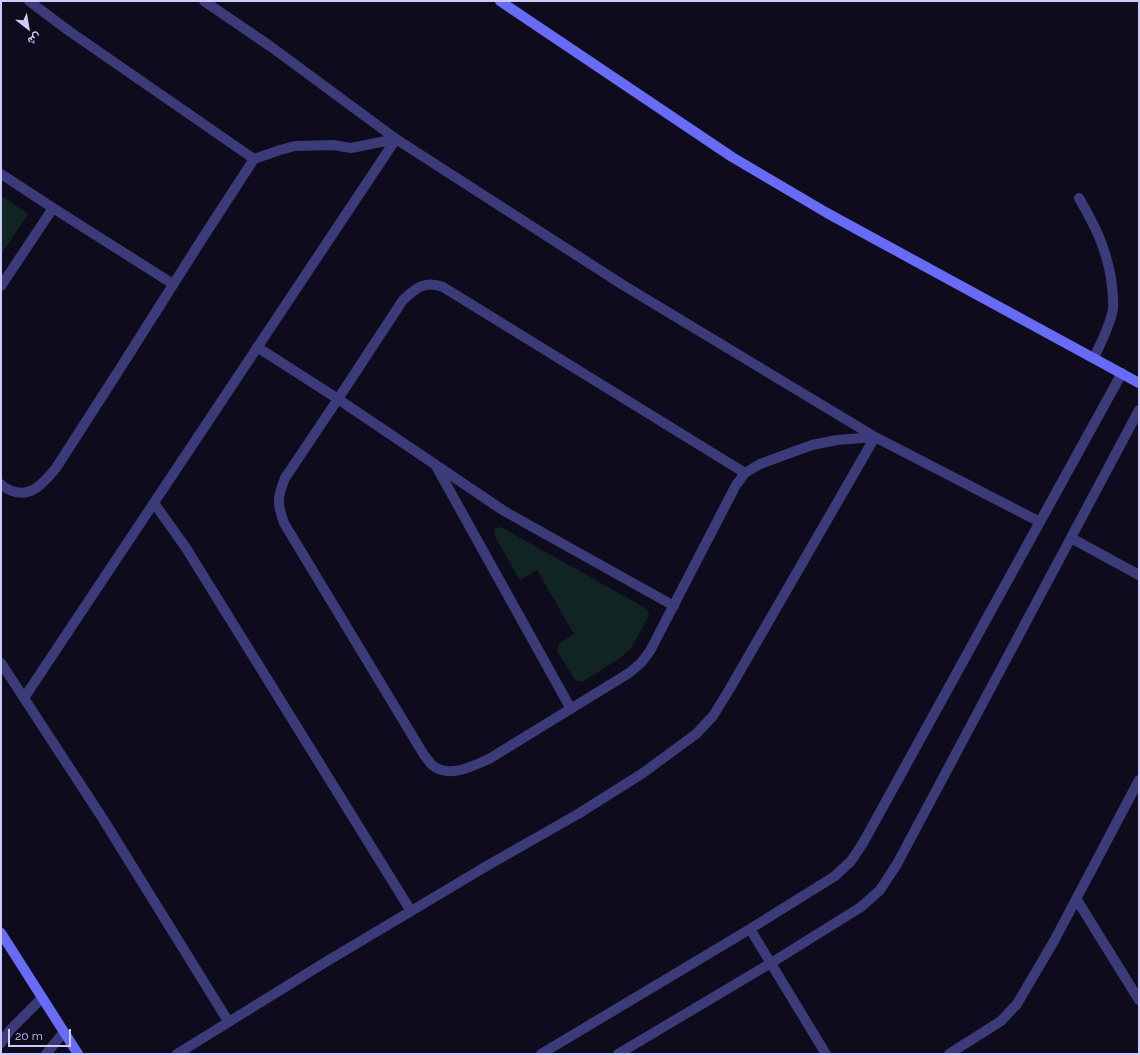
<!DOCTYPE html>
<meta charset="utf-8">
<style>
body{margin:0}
#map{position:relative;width:1140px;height:1055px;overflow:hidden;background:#0e0c1c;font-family:Raleway,Vazirmatn,sans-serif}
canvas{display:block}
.frame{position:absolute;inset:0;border:2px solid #cdcafc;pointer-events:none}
.north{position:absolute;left:8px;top:8px;width:40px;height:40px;-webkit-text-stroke:3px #0e0c1c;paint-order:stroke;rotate:149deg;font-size:11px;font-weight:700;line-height:16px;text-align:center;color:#cdcafc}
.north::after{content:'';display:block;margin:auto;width:14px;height:18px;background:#cdcafc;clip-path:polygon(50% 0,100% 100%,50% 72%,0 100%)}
.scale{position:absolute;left:8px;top:1029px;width:63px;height:18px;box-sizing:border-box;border:2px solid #cdcafc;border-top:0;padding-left:5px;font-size:12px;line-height:14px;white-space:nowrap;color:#cdcafc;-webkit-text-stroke:3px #0e0c1c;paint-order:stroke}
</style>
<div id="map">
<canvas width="1140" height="1055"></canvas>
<div class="frame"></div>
<div class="north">ش</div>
<div class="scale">20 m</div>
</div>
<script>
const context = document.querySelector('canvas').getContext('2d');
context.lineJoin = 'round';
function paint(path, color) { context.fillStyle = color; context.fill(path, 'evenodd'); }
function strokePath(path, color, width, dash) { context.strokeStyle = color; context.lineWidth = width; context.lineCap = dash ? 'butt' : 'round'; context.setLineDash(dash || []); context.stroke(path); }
paint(new Path2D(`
 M2 196 28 214 1 255V198Z
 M501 527 647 609 649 615 631 648 620 658 582 682 575 680 557 651 559 644 574 634 537 570 520 580 494 535 495 528Z`), '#102523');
strokePath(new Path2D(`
 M29 1 69 31 254 159
 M204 1 270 46 396 139 623 285 875 437 1040 522
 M1 174 53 208 173 284
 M1079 198C1095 226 1105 245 1111 278 1112 287 1114 299 1113 309 1110 326 1101 342 1094 358
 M1 286 53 208
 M257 347 338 399 504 511 674 606
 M436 466 571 709
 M745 473 443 287C425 280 416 288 403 300L338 399 285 478C277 498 277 503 284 523L424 755C427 758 429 762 432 765 449 779 473 766 489 759L629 673 641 663 650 651 736 485 745 473 760 464 812 445 837 440 875 437
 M1 484C4 488 7 489 12 491 32 498 44 482 56 468L121 367 202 239 254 159 280 150 295 146 333 145 351 148 396 139
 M154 503 186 548 411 911
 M1071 538 1139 575
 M1 663 103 819 228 1021
 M24 698 396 139
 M1077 900 1139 1000
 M750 929 826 1054
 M1 1043 11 1029 42 998
 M46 1054 64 1032
 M177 1054 324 963 485 867 578 814 643 773 696 734 713 716 729 690 875 437
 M541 1054 750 929 835 876 851 861 863 843 1122 373
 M618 1054 771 963 861 907 880 890 897 864 1139 410
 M949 1054 1001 1021 1017 1004 1054 941 1139 780`), '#3a3b78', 10);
strokePath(new Path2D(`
 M500 1 732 157 827 213 1139 383
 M1 933 78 1054`), '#676bf6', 10);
</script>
